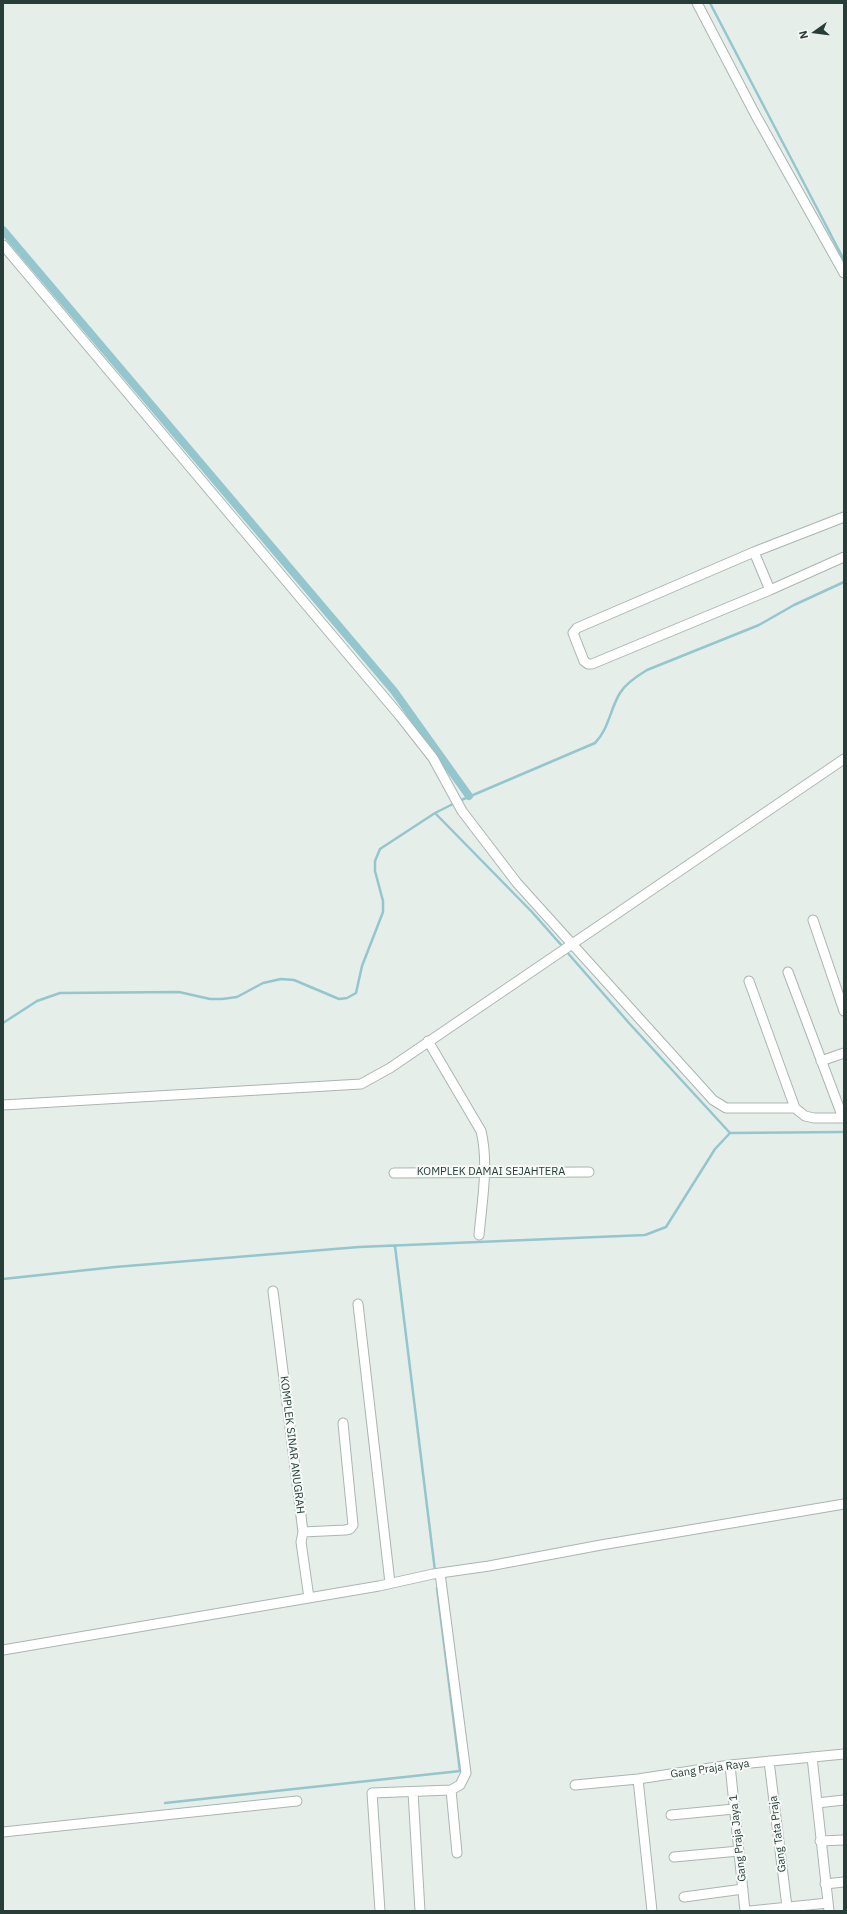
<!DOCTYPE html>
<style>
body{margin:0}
#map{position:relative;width:847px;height:1914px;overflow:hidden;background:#e6eeea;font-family:"IBM Plex Sans",sans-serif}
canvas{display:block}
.frame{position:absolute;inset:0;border:4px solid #263e37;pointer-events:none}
.north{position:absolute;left:795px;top:12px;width:40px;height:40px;-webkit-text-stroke:3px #f7faf8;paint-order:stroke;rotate:256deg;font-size:11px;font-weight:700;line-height:16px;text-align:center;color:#263e37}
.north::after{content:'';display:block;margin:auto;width:14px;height:18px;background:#263e37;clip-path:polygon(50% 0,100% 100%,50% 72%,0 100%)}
</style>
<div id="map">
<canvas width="847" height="1914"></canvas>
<div class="frame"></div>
<div class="north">N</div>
</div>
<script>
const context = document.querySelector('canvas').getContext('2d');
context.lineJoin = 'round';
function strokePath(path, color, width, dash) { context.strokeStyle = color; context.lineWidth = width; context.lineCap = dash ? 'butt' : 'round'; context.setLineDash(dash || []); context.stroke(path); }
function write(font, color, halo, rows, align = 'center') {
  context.font = font + ' "IBM Plex Sans",sans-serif'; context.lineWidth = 4; context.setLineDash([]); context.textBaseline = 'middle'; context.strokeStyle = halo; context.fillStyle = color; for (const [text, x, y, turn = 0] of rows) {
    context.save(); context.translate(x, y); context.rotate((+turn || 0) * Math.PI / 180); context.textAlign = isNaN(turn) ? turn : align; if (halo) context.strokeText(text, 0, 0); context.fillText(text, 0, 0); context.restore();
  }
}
strokePath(new Path2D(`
 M710 3 844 260
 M459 801 595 743C609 729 610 709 620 693 626 683 637 676 647 670L759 625 794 605 844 582
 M435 813 532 912 563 947
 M566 951 629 1023 730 1133 844 1132
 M3 1023 37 1001 60 993 179 992 210 999H222L237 997 263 983 281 979 294 980 339 999 347 998 356 993 362 966 383 912V901L375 871V861L380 849 435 813 455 803
 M395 1246 435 1571
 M3 1279 115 1267 359 1247 645 1235 666 1227 715 1149 730 1133
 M165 1803 460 1771 437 1588`), '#94c6cd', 2.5);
strokePath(new Path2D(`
 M3 230 394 691 469 796`), '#94c6cd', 8);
const minor = new Path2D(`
 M697 3 755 114 844 273
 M3 245 400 716 433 758 462 811 517 883 713 1100 726 1108H795L805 1116 814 1118H844
 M754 552 770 590 844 557
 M770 590 592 664H588L584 661 573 633 577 628 754 552 844 517
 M813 920 844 1011
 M788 972 843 1118
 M749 981 795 1108
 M428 1041 481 1131C489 1164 482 1201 479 1235
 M821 1061 844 1053
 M3 1105 361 1084 390 1068 844 759
 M394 1173 589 1172
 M273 1291 303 1532 301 1542 309 1598
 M358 1304 390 1583
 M303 1532 345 1530 350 1529 353 1525 343 1423
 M3 1650 379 1586 433 1574 489 1566 601 1545 844 1504
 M812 1757 829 1911
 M769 1761 787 1907
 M730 1765 745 1911
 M638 1779 652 1911
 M575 1785 638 1779 730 1765 844 1754
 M451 1790 457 1853
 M413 1792 420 1911
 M817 1803 844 1800
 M671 1815 734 1809
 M3 1832 297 1801
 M820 1841 844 1840
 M674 1857 739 1851
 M825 1884 844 1882
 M684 1897 743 1889
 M380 1911 372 1793 451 1790 460 1785 466 1773 440 1573
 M750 1911 828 1903`);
strokePath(minor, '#a9b6b1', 11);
strokePath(minor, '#fff', 9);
write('11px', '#263e37', '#f7faf8', [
 ["KOMPLEK DAMAI SEJAHTERA",491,1172],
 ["KOMPLEK SINAR ANUGRAH",292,1445,83],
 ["Gang Praja Raya",710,1769,-8],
 ["Gang Tata Praja",778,1834,-97],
 ["Gang Praja Jaya 1",738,1838,-96]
]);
</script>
